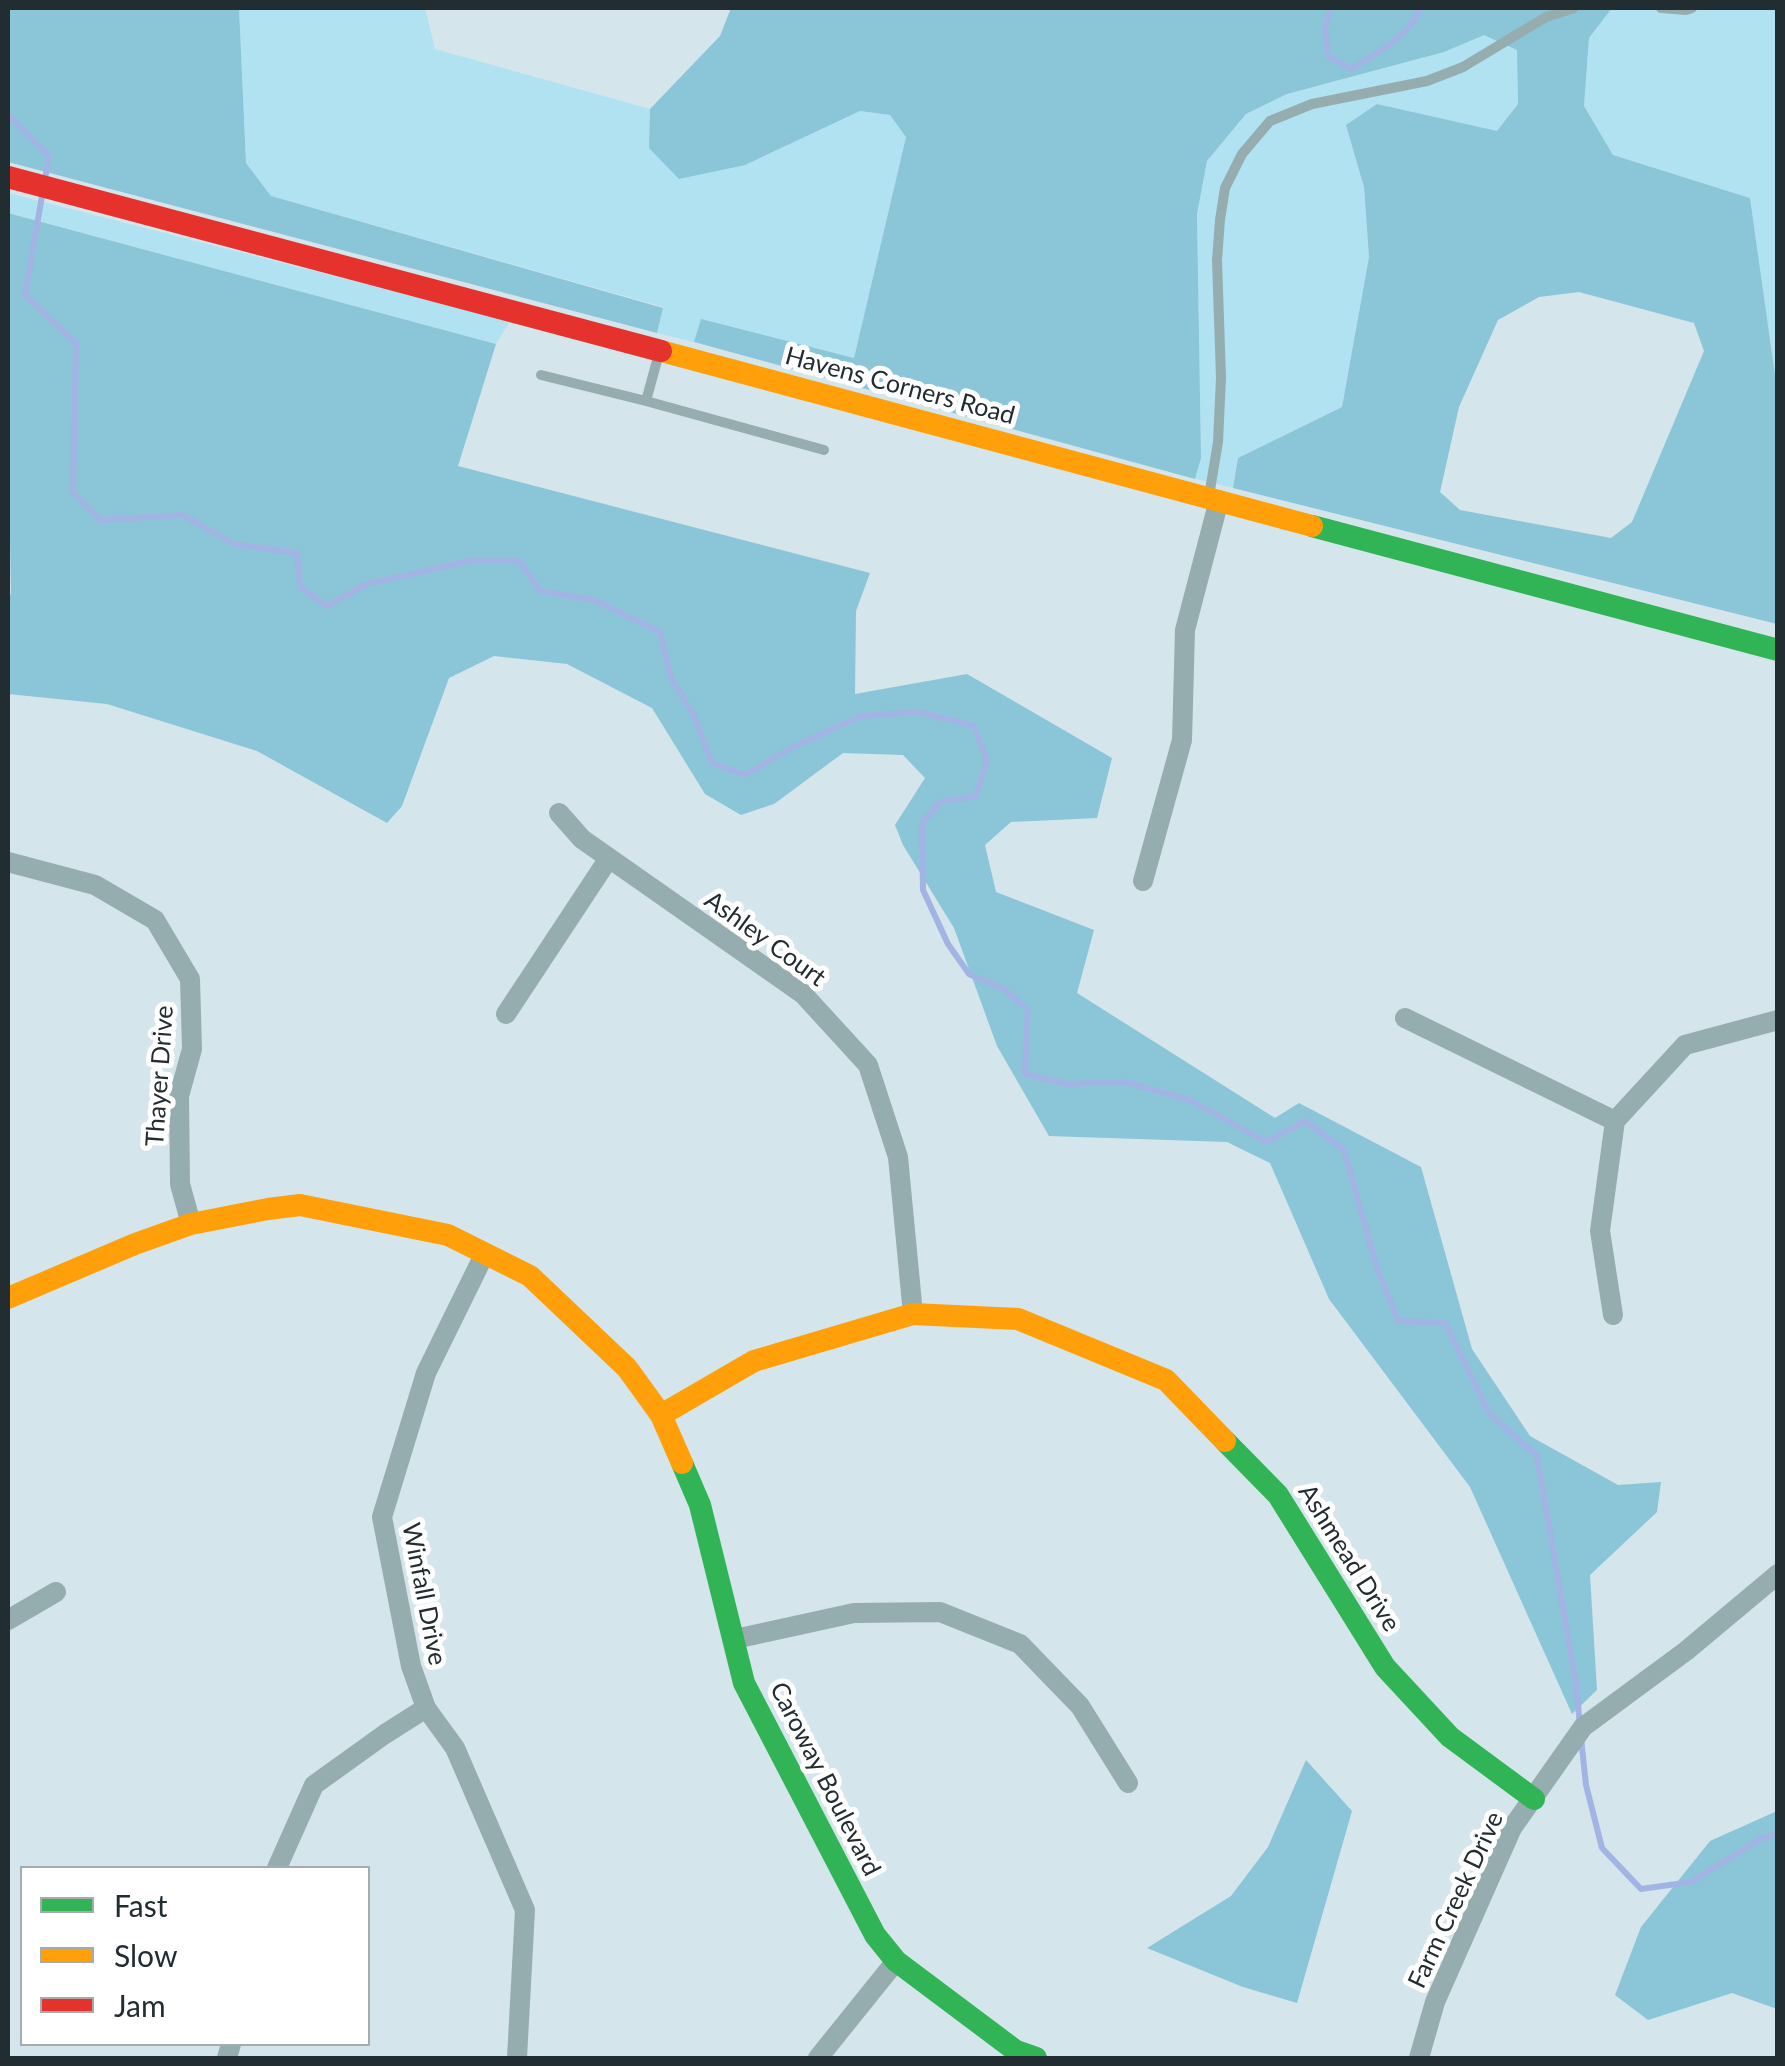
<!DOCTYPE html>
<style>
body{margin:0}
#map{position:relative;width:1785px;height:2066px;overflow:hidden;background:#d4e5eb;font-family:Lato,sans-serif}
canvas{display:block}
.frame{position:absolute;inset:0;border:10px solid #212d31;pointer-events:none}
.legend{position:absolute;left:20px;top:1866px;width:350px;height:180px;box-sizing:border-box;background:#fff;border:2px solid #a6abad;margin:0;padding:12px 18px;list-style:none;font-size:30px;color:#212d31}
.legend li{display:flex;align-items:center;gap:20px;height:50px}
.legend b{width:50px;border:2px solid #a6abad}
</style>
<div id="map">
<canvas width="1785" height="2066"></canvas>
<div class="frame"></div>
<ul class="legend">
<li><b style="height:12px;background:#30b455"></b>Fast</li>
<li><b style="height:12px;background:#ff9f0a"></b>Slow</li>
<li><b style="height:12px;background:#e5322d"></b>Jam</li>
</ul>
</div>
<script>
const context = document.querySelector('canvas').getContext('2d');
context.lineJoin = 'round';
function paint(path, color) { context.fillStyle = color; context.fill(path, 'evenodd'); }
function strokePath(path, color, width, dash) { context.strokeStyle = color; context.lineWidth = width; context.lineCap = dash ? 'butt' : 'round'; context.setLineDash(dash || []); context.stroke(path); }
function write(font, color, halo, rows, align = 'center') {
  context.font = font + ' Lato,sans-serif'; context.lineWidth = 10; context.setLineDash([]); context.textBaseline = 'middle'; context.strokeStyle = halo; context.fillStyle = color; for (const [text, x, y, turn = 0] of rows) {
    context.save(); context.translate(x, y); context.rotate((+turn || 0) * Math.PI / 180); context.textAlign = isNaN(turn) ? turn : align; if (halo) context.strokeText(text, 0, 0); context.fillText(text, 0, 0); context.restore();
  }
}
paint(new Path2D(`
 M239 8H425L435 49 650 109 649 148 745 165 860 111 890 115 906 137 854 358 702 320 694 342 657 333 663 307 271 196 246 163Z
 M1612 8H1770L1777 11V389L1750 198 1613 155 1584 106 1589 38Z
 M1484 34 1517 50 1518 104 1497 132 1377 104 1347 125 1364 187 1369 257 1342 407 1238 458 1233 488 1195 479 1201 458 1197 214 1207 161 1246 114 1287 94 1444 52Z
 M8 193 510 321 496 344 8 213Z`), '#b1e2f2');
paint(new Path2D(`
 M8 8H239L246 163 271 196 663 308 657 333 8 162Z
 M731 8H1612L1589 38 1584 106 1613 155 1750 198 1777 389V624L1233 488 1238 458 1342 407 1369 257 1364 187 1346 125 1377 104 1497 131 1518 104 1517 50 1484 35 1444 52 1287 94 1246 114 1207 161 1197 214 1201 458 1195 479 694 342 701 319 854 358 906 137 890 115 860 111 745 165 679 179 649 148 650 109 720 36ZM1579 292 1694 323 1704 351 1632 522 1611 538 1460 510 1440 492 1459 407 1498 320 1539 297Z
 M8 213 496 344 458 466 870 573 856 611 855 694 967 674 1112 758 1097 818 1011 822 985 845 996 892 1094 930 1077 993 1275 1118 1299 1103 1421 1167 1472 1349 1530 1436 1618 1485 1661 1482 1657 1512 1590 1575 1597 1690 1572 1714 1470 1487 1329 1299 1270 1163 1227 1142 1049 1136 997 1046 954 928 903 845 895 825 925 778 903 755 843 753 774 804 741 815 705 794 652 708 567 664 494 656 449 678 402 806 387 823 257 751 107 704 8 694V598L11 594 8 422Z
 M1306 1760 1352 1811 1297 2003 1243 1987 1147 1948 1231 1896 1268 1847Z
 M1777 1811V2009L1732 1993 1648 2020 1615 1995 1641 1927 1710 1841Z`), '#8bc5d8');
strokePath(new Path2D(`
 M1330 8 1325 30 1328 56 1351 69C1375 54 1411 36 1420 8
 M8 114 49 156 45 179
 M42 196 25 295 76 343 73 492 100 520 183 515 234 544 297 553 300 587 327 606 367 584 469 561H519L540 591 594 600 660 632 671 678 694 716 712 763 745 775 793 747 861 716 919 712 974 726 987 761 976 796 940 802 922 823 923 890 948 944 969 974 1004 989 1028 1010 1025 1074 1068 1084 1127 1082 1192 1101 1266 1142 1305 1121 1344 1150 1377 1268 1398 1321 1445 1323 1489 1413 1537 1456 1576 1684 1580 1726
 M1581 1738 1586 1785 1602 1848 1641 1889 1691 1882 1762 1838 1778 1834`), '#a1b4e3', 6);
strokePath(new Path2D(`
 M1661 8 1686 10 1692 8
 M658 357 646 401 824 450
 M541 375 646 401
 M1209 496 1218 442 1221 378 1217 260 1220 220 1225 188 1242 154 1270 121 1312 104 1427 81 1463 67 1546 17 1574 8`), '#96adaf', 10);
strokePath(new Path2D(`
 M559 813 582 839 803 994 868 1065 898 1157 913 1314
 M8 862 95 885 155 920 190 979 192 1049 179 1096 180 1184 191 1224
 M1143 881 1182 740 1185 630 1219 500
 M506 1014 609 858
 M1405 1018 1615 1121
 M485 1253 426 1373 382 1517 411 1666 426 1708 455 1748 525 1910 517 2058
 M1613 1315 1600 1231 1615 1121 1685 1045 1778 1020
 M8 1620 56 1592
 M735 1639 854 1613 940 1612 1020 1644 1080 1706 1128 1783
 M277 1868 314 1785 385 1734 426 1708
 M227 2058 231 2044
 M818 2058 896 1961
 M1419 2058 1435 2002 1512 1828 1583 1727 1686 1651 1778 1574`), '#96adaf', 20);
strokePath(new Path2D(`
 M1312 526 1778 650
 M1225 1441 1278 1495 1385 1667 1450 1737 1534 1799
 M682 1463 700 1505 744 1683 875 1935 896 1961 1016 2051 1036 2058`), '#30b455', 22);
strokePath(new Path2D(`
 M661 351 1312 526
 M8 1298 135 1244 191 1224 268 1209 300 1205 448 1235 530 1276 627 1368 661 1415 682 1463
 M661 1415 754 1361 913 1314 1018 1319 1166 1380 1225 1441`), '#ff9f0a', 22);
strokePath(new Path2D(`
 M8 177 661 351`), '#e5322d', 22);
write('25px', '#212d31', '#fff', [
 ["Havens Corners Road",900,386,15],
 ["Ashley Court",765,939,36],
 ["Thayer Drive",160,1076,-86],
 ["Ashmead Drive",1349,1558,58],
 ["Winfall Drive",424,1594,79],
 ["Caroway Boulevard",825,1779,63],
 ["Farm Creek Drive",1456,1900,-65]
]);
</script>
